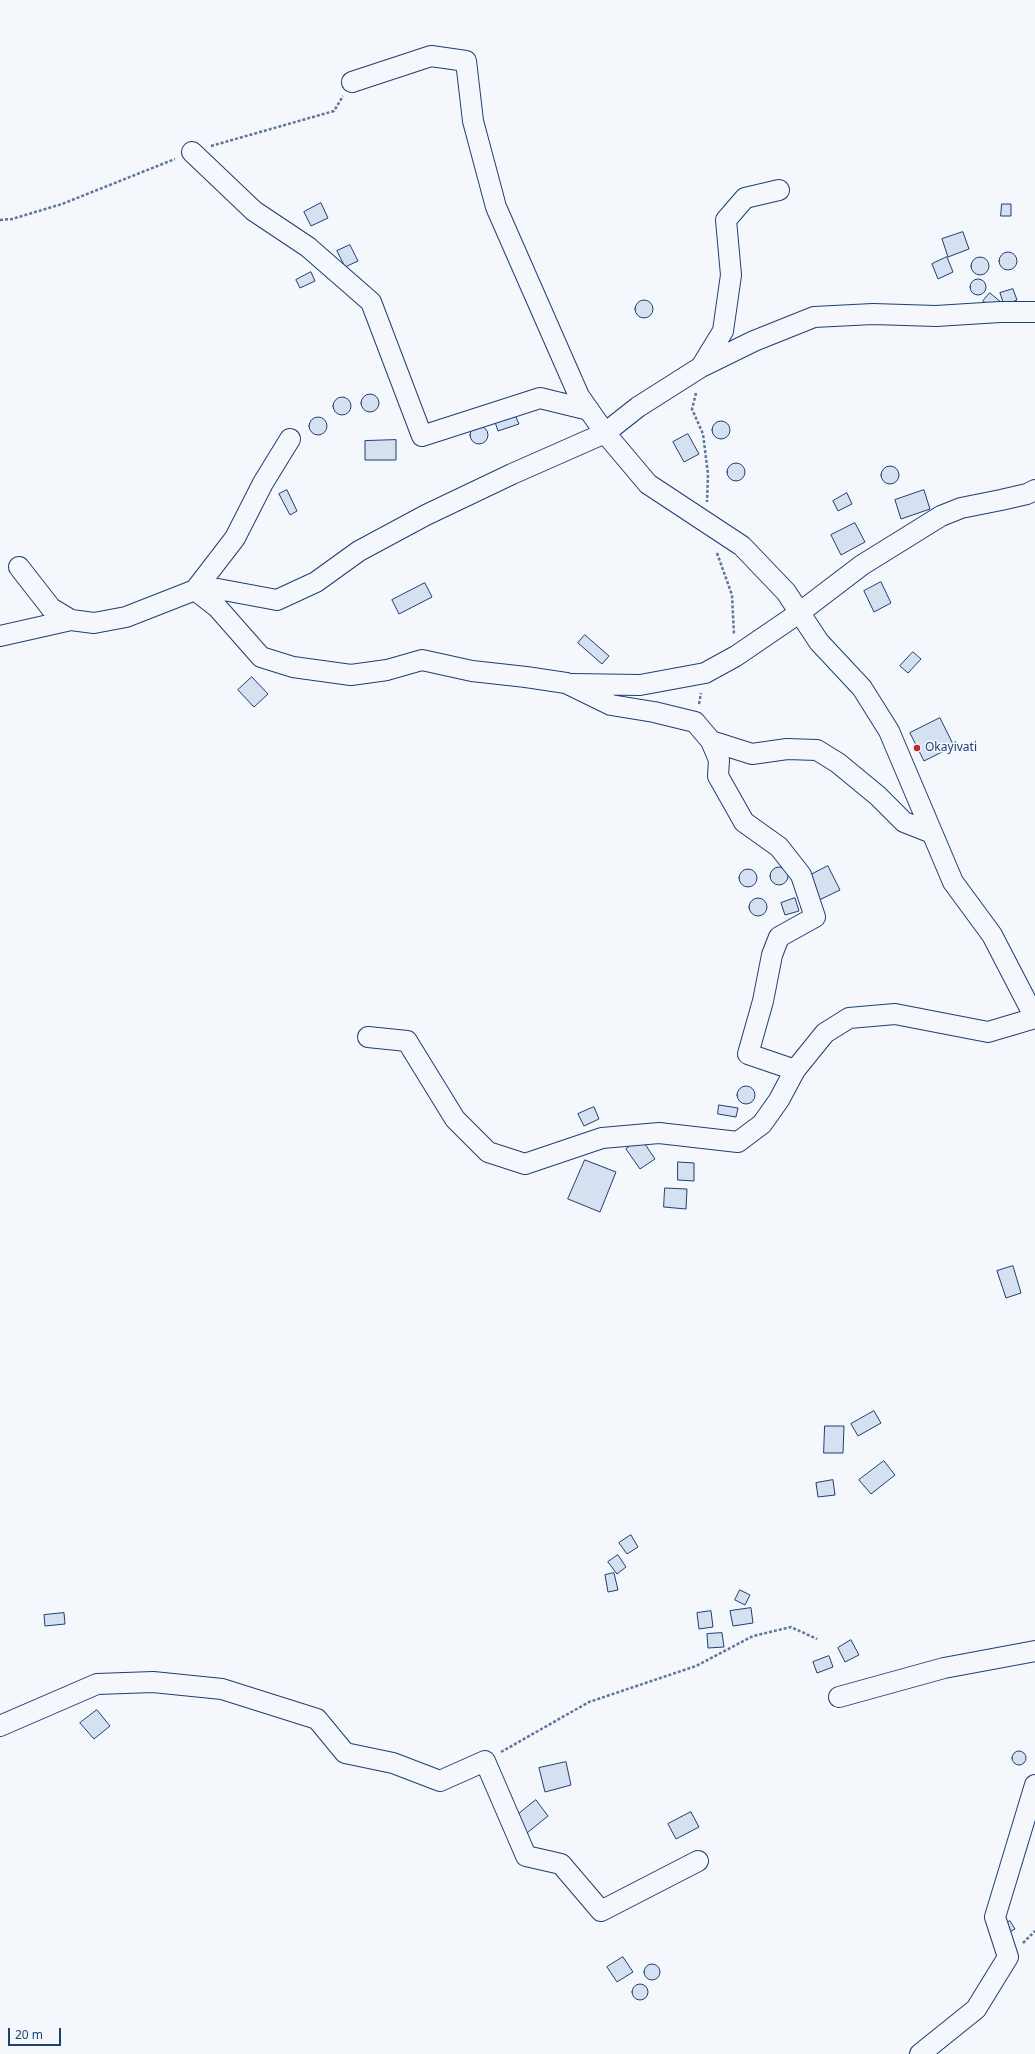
<!DOCTYPE html>
<style>
body{margin:0}
#map{position:relative;width:1035px;height:2054px;overflow:hidden;background:#f4f7fb;font-family:"Noto Sans",sans-serif}
canvas{display:block}
.scale{position:absolute;left:8px;top:2028px;width:53px;height:18px;box-sizing:border-box;border:2px solid #1d3f73;border-top:0;padding-left:5px;font-size:12px;line-height:14px;white-space:nowrap;color:#1d3f73;-webkit-text-stroke:3px #f4f7fb;paint-order:stroke}
</style>
<div id="map">
<canvas width="1035" height="2054"></canvas>
<div class="scale">20 m</div>
</div>
<script>
const context = document.querySelector('canvas').getContext('2d');
context.lineJoin = 'round';
function paint(path, color) { context.fillStyle = color; context.fill(path, 'evenodd'); }
function strokePath(path, color, width, dash) { context.strokeStyle = color; context.lineWidth = width; context.lineCap = dash ? 'butt' : 'round'; context.setLineDash(dash || []); context.stroke(path); }
function write(font, color, halo, rows, align = 'center') {
  context.font = font + ' "Noto Sans",sans-serif'; context.lineWidth = 3; context.setLineDash([]); context.textBaseline = 'middle'; context.strokeStyle = halo; context.fillStyle = color; for (const [text, x, y, turn = 0] of rows) {
    context.save(); context.translate(x, y); context.rotate((+turn || 0) * Math.PI / 180); context.textAlign = isNaN(turn) ? turn : align; if (halo) context.strokeText(text, 0, 0); context.fillText(text, 0, 0); context.restore();
  }
}
const building = new Path2D(`
 M321 203 328 218 311 226 304 212Z
 M1002 204H1011V216H1001Z
 M963 232 969 249 948 257 942 239Z
 M350 245 358 261 345 267 337 251Z
 M999 261a9 9 0 1 1 18 0a9 9 0 1 1-18 0Z
 M947 257 953 272 938 279 932 264Z
 M971 266a9 9 0 1 1 18 0a9 9 0 1 1-18 0Z
 M311 272 315 281 300 288 296 280Z
 M970 287a8 8 0 1 1 16 0a8 8 0 1 1-16 0Z
 M1013 289 1017 300 1004 305 1000 293Z
 M990 293 1002 303 996 310 983 301Z
 M635 309a9 9 0 1 1 18 0a9 9 0 1 1-18 0Z
 M361 403a9 9 0 1 1 18 0a9 9 0 1 1-18 0Z
 M333 406a9 9 0 1 1 18 0a9 9 0 1 1-18 0Z
 M515 415 519 424 498 431 495 422Z
 M309 426a9 9 0 1 1 18 0a9 9 0 1 1-18 0Z
 M712 430a9 9 0 1 1 18 0a9 9 0 1 1-18 0Z
 M470 435a9 9 0 1 1 18 0a9 9 0 1 1-18 0Z
 M688 434 699 454 684 462 673 442Z
 M396 440V460H365V441Z
 M727 472a9 9 0 1 1 18 0a9 9 0 1 1-18 0Z
 M881 475a9 9 0 1 1 18 0a9 9 0 1 1-18 0Z
 M287 490 297 511 290 515 279 494Z
 M924 490 930 509 901 519 895 500Z
 M847 493 852 504 838 511 833 501Z
 M855 523 865 542 841 555 831 535Z
 M881 582 891 603 874 612 864 591Z
 M425 583 432 597 399 614 392 600Z
 M585 635 609 656 602 664 578 643Z
 M913 652 921 659 908 673 900 666Z
 M252 677 268 694 254 707 238 690Z
 M940 718 954 746 924 761 910 733Z
 M828 866 840 890 815 902 803 879Z
 M770 876a9 9 0 1 1 18 0a9 9 0 1 1-18 0Z
 M739 878a9 9 0 1 1 18 0a9 9 0 1 1-18 0Z
 M795 898 799 911 785 915 781 903Z
 M749 907a9 9 0 1 1 18 0a9 9 0 1 1-18 0Z
 M737 1095a9 9 0 1 1 18 0a9 9 0 1 1-18 0Z
 M719 1105 738 1108 736 1117 718 1114Z
 M594 1107 599 1119 584 1126 578 1114Z
 M641 1138 655 1159 640 1169 626 1149Z
 M585 1160 616 1172 600 1212 568 1199Z
 M678 1162 694 1163V1181L678 1180Z
 M665 1188 687 1189 686 1209 664 1207Z
 M1013 1266 1021 1293 1006 1298 997 1271Z
 M874 1411 881 1423 858 1436 851 1424Z
 M825 1426H844L843 1453H824Z
 M884 1461 895 1475 871 1494 859 1480Z
 M833 1480 835 1495 818 1497 816 1483Z
 M631 1535 638 1547 627 1554 619 1543Z
 M618 1555 626 1567 617 1574 608 1562Z
 M614 1573 618 1590 608 1592 605 1575Z
 M740 1590 750 1595 745 1605 735 1600Z
 M751 1608 753 1623 733 1626 730 1611Z
 M711 1611 713 1627 699 1629 697 1613Z
 M64 1613 65 1624 45 1626 44 1615Z
 M722 1633 724 1647 708 1648 707 1634Z
 M851 1640 859 1655 845 1662 838 1648Z
 M829 1656 833 1667 817 1673 813 1662Z
 M97 1710 110 1726 94 1739 80 1723Z
 M1012 1758a7 7 0 1 1 14 0a7 7 0 1 1-14 0Z
 M566 1762 571 1785 545 1792 539 1768Z
 M536 1800 548 1816 527 1833 515 1817Z
 M691 1812 699 1827 676 1839 668 1824Z
 M1010 1921 1015 1929 1004 1935 999 1927Z
 M623 1957 633 1972 617 1982 607 1967Z
 M644 1972a8 8 0 1 1 16 0a8 8 0 1 1-16 0Z
 M632 1992a8 8 0 1 1 16 0a8 8 0 1 1-16 0Z`);
paint(building, '#d5e0f0');
strokePath(building, '#1d3f73', 1);
const minor = new Path2D(`
 M352 82 431 56 466 61 473 121 496 207 579 396 605 433 648 484 742 546 786 592 819 642 862 688 889 731 953 882 992 935 1035 1018
 M192 152 254 211 308 247 371 302 422 436 540 398 589 410
 M701 367 723 331 731 275 726 220 745 198 779 190
 M290 439 263 483 235 538 195 590 217 607 261 657 293 667 351 675 387 670 422 660 472 671 526 677 566 683 611 705 654 712 695 722 711 741 752 754 787 749 817 750 838 763 878 796 904 822 932 833
 M19 567 51 608 71 620 94 623 126 617 195 590 218 589 277 600 316 582 359 551 426 515 512 474 605 433 638 407 701 367 754 341 814 317 873 314 936 316 1000 312H1035
 M0 636 71 620
 M572 684 640 685 705 673 736 656 799 613 862 565 941 516 961 508 1001 500 1027 494 1035 490
 M711 741 719 760 718 776 744 822 779 847 801 875 815 917 779 937 772 955 763 1001 748 1054 795 1070
 M368 1037 407 1041 455 1119 488 1152 525 1164 602 1138 659 1133 738 1142 762 1124 779 1100 795 1070 825 1033 849 1018 895 1014 988 1032 1035 1018
 M839 1697 944 1668 1035 1651
 M0 1726 97 1684 153 1682 222 1689 317 1719 345 1753 393 1763 440 1781 485 1761 526 1856 561 1864 601 1911 698 1861
 M920 2054 976 2009 1008 1957 995 1917 1035 1785`);
strokePath(minor, '#1d3f73', 22);
strokePath(new Path2D(`
 M211 146 334 111 343 96
 M0 220 12 219 62 204 175 159
 M696 393 692 409 703 434 708 474 707 502
 M717 553 732 595 734 635
 M699 704 701 693
 M501 1752 589 1702 696 1666 753 1636 791 1627 817 1639
 M1023 1943 1035 1931`), '#5e769c', 2.5, [3, 2]);
strokePath(minor, '#f4f7fb', 20);
for (const [x, y, r, color] of [
 [917,748,4,"#c62828"]
]) { const dot = new Path2D(); dot.arc(x, y, r, 0, 2 * Math.PI); context.fillStyle = color; context.fill(dot); strokePath(dot, '#f4f7fb', 1.5); }
write('12px', '#1d3f73', '#f4f7fb', [
 ["Okayivati",925,748]
], 'left');
</script>
